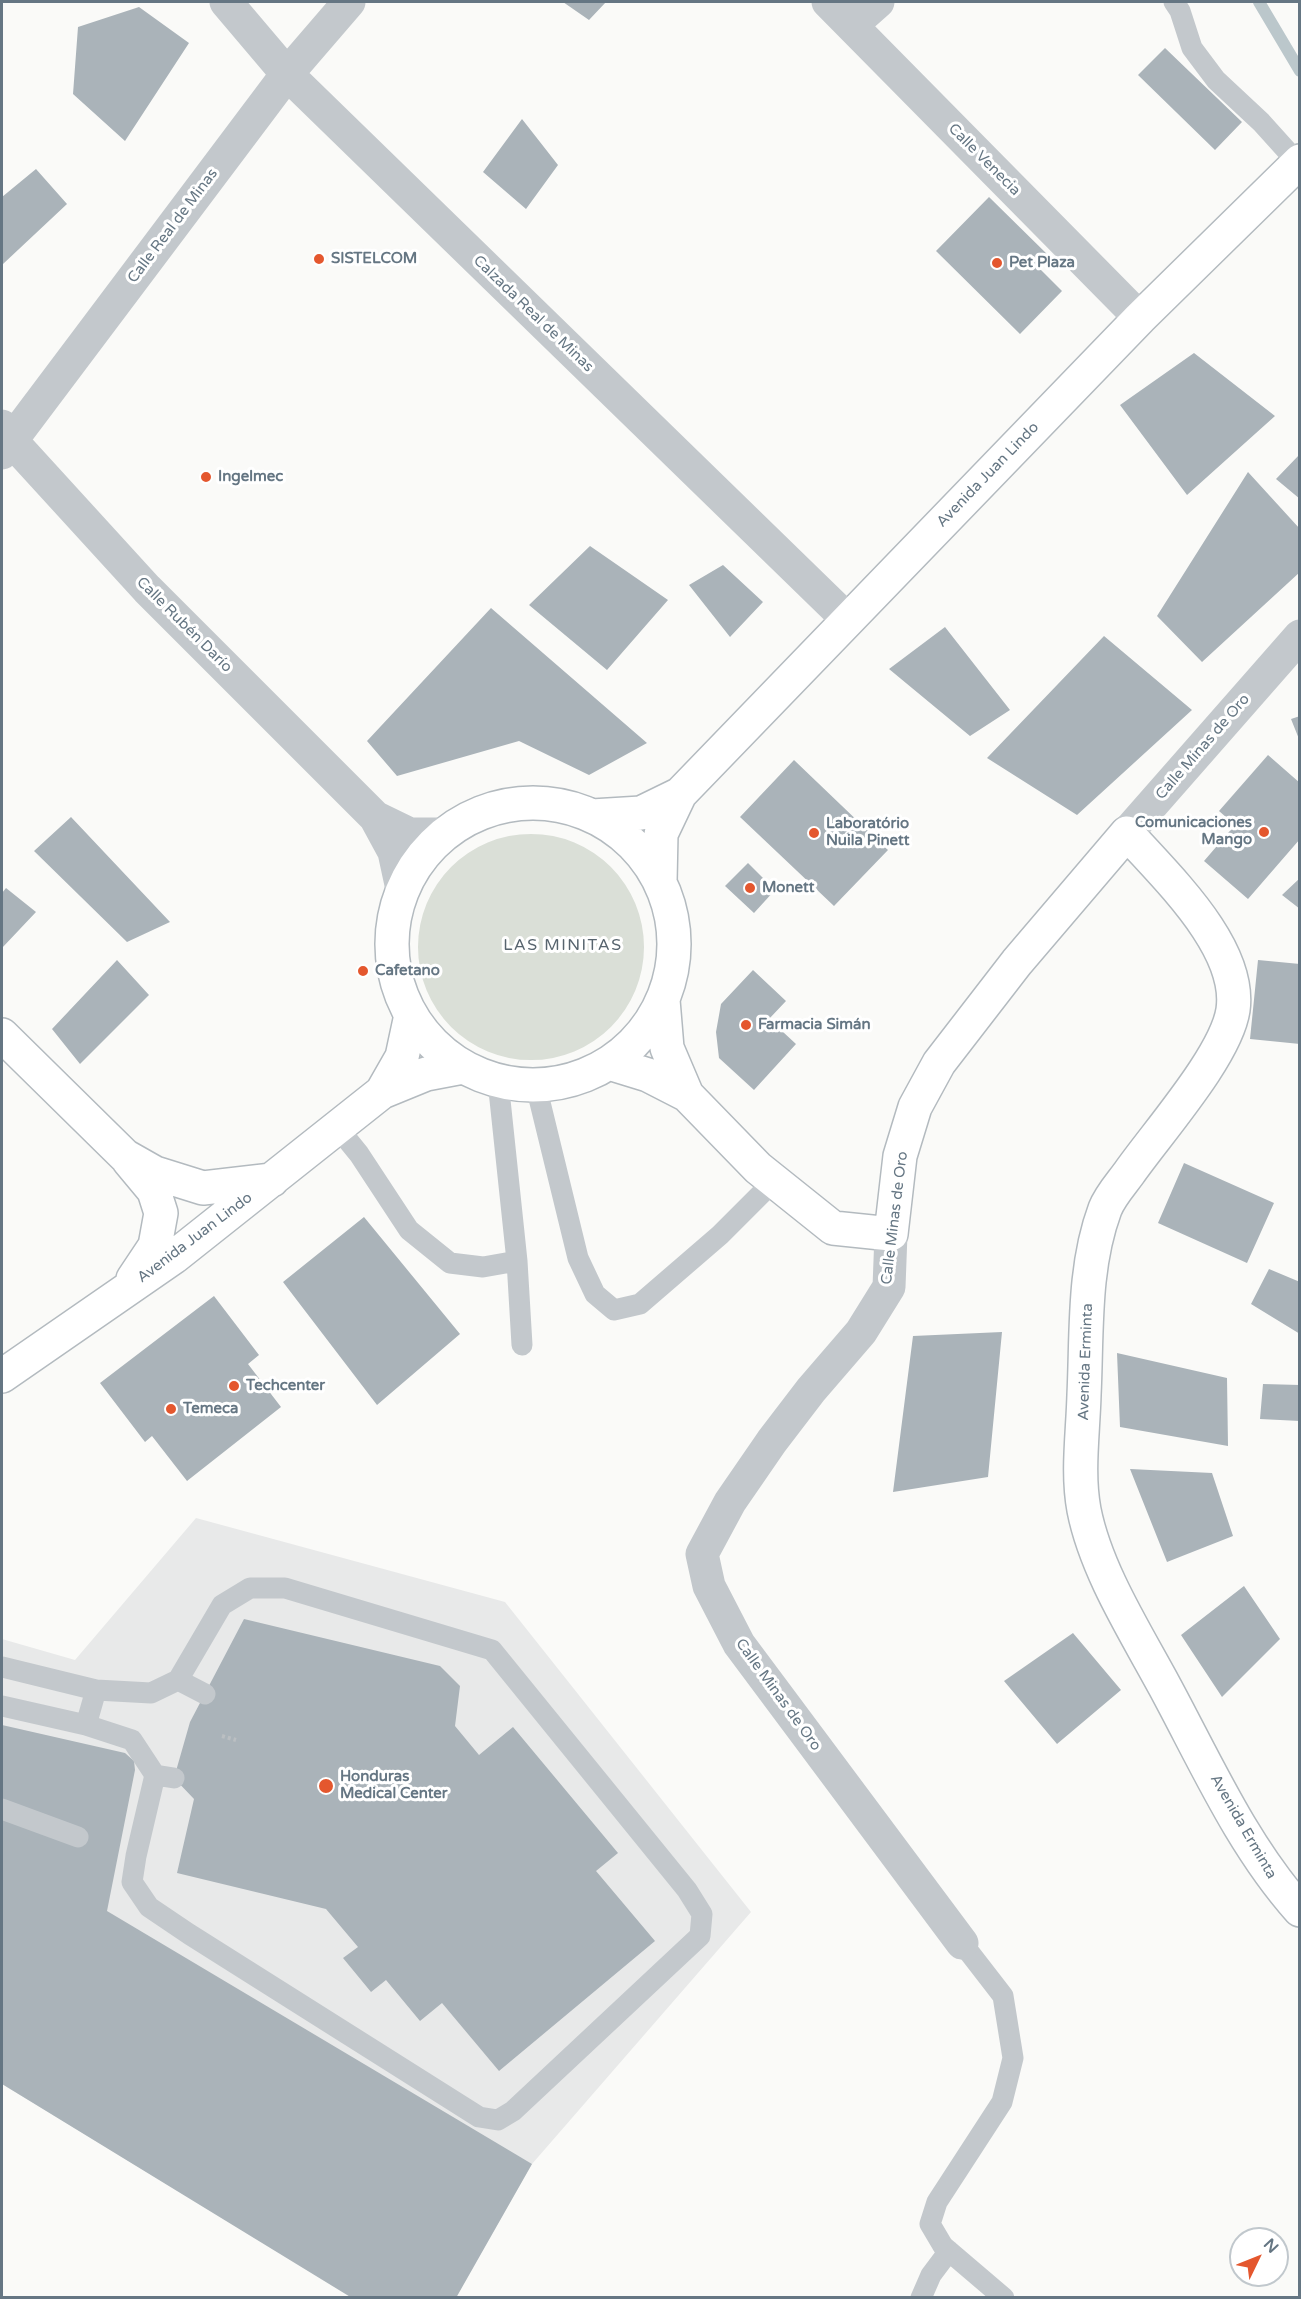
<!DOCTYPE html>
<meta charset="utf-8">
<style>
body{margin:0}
#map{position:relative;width:1301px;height:2299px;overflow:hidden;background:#fafaf8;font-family:"Varela Round",sans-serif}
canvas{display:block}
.frame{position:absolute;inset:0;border:3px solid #657683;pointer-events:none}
.north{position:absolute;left:1229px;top:2227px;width:60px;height:60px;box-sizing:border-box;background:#fff;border:2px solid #c1c8cd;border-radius:50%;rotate:47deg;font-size:16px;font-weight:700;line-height:24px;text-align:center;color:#657683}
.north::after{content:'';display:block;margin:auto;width:21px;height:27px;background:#e4572e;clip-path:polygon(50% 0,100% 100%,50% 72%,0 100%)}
</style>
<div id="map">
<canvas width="1301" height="2299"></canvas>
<div class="frame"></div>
<div class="north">N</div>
</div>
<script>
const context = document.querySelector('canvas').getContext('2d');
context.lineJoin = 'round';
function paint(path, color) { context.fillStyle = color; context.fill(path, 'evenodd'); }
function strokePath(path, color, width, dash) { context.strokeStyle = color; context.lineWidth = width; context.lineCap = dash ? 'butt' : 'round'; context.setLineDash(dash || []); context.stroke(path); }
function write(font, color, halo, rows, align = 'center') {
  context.font = font + ' "Varela Round",sans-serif'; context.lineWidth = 6; context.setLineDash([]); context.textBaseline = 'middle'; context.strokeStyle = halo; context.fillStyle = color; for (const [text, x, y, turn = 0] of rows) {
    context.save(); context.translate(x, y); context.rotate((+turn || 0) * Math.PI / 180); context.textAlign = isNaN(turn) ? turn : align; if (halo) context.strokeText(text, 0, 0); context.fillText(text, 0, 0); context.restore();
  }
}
paint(new Path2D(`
 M196 1518 505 1602 751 1912 532 2164 456 2297H352L2 2084V1639L75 1660Z`), '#e8e9e9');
paint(new Path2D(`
 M418 947a113 113 0 1 1 226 0a113 113 0 1 1-226 0Z`), '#dadfd7');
strokePath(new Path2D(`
 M1259 2 1300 71`), '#bbc7cb', 12);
paint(new Path2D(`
 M563 2H606L589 20Z
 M139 7 189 43 125 141 73 94 78 27Z
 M1165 48 1242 122 1215 150 1138 75Z
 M522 119 558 165 526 209 483 172Z
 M36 169 67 204 3 264 2 197Z
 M989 197 1050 257 1039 268 1062 291 1020 334 936 251Z
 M1194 353 1275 416 1187 495 1120 405Z
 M1300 454V499L1276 479Z
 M1248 472 1300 529V572L1202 662 1157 616Z
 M590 546 668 600 607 670 529 605Z
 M723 565 763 602 730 637 689 585Z
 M491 608 647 743 589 775 519 741 397 776 367 741Z
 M945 627 1010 710 970 736 889 669Z
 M1104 636 1192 710 1077 815 987 758Z
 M1300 716V739H1299L1291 719Z
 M1268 755 1300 783V839L1248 899 1204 861 1235 825 1219 811Z
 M794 760 888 850 834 906 740 817Z
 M71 817 170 922 127 942 34 851Z
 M748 863 775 890 754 913 725 886Z
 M1300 878V909L1282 895Z
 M6 888 36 912 2 948V893Z
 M117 960 149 995 80 1064 52 1029Z
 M1258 960 1300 964V1044L1250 1039Z
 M753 970 786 1001 769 1019 796 1044 754 1090 719 1058 716 1032 721 1004Z
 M1184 1163 1274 1203 1247 1263 1158 1223Z
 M364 1217 460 1334 377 1405 283 1282Z
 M1269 1269 1300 1282V1334L1251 1304Z
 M214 1296 259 1355 248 1364 281 1407 187 1481 152 1436 145 1442 100 1383Z
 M1002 1332 988 1477 893 1492 913 1336Z
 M1117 1353 1227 1378 1228 1446 1120 1427Z
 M1263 1384 1300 1385V1421L1260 1419Z
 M1130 1469 1212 1473 1233 1536 1167 1562Z
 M1244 1586 1280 1639 1222 1697 1181 1635Z
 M244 1619 440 1666 460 1686 455 1726 479 1755 513 1727 618 1853 596 1871 655 1941 499 2071 442 2003 420 2021 386 1980 371 1992 343 1958 358 1947 326 1909 177 1873 194 1799 174 1778 190 1722Z
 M1073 1633 1121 1690 1057 1744 1004 1681Z
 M2 1725 125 1753 134 1761 135 1770 107 1911 532 2164 456 2298H352L2 2084Z`), '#aab3b9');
const secondary = new Path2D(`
 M392 944a141 141 0 1 1 282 0a141 141 0 1 1-282 0Z
 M592 816 641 813 680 794
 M660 882 661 834 680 794 1140 318 1300 161
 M663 1000 667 1048 687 1095
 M2 1035 125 1156 155 1173 203 1188 272 1180
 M609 1063 648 1075 687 1095 758 1168 833 1228 891 1234 900 1156 915 1107 939 1063 1017 962 1127 833C1166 877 1242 947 1233 1010 1226 1056 1157 1133 1129 1173 1121 1184 1110 1196 1105 1209 1083 1268 1087 1333 1084 1395 1083 1433 1077 1473 1084 1510 1096 1571 1136 1633 1165 1687 1206 1763 1242 1845 1300 1910
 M382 1092 402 1057 411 1015
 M129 1161 154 1191 161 1213 155 1246 133 1279
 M2 1376 174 1257 382 1092 426 1074 463 1067`);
strokePath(secondary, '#b3babf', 36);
strokePath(new Path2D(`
 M222 1736 236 1740`), '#bbbfc2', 4, [3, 3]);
strokePath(new Path2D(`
 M1174 2 1180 11 1192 48 1216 80 1261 122 1298 163
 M498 1081 517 1261 522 1345
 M536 1086 578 1258 595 1294 614 1310 640 1304 720 1235 774 1181
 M337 1127 359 1154 409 1230 450 1263 483 1267 517 1261
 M2 1667 96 1690 151 1693 178 1680 222 1605 250 1588H285L492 1650 687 1890 702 1914 700 1936 513 2111 498 2120 479 2117 189 1934 149 1907 132 1882 136 1856 155 1775 132 1740 86 1725 2 1706
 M178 1680 205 1694
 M86 1725 96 1690
 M155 1775 174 1778
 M2 1809 78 1837
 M962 1943 1003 1996 1013 2058 1002 2102 937 2202 930 2224 943 2246 1004 2298
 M921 2298 931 2275 949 2251`), '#c3c8cc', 21);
strokePath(new Path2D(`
 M226 2 287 74 847 619
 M828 2 1140 318
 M852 25 878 2
 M2 426 11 440 147 589 375 817 394 852 402 889
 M2 453 287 74 349 2
 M375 817 410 834H443
 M1127 833 1300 636
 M891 1234 889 1287 861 1332 811 1390 772 1441 730 1502 702 1554 709 1586 739 1644 962 1943`), '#c3c8cc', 33);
strokePath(secondary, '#fff', 33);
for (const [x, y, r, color] of [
 [319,259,6,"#e4572e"],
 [997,263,6,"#e4572e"],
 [206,477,6,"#e4572e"],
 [1264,832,6,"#e4572e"],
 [814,833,6,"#e4572e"],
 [750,888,6,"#e4572e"],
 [363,971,6,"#e4572e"],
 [746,1025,6,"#e4572e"],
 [234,1386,6,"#e4572e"],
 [171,1409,6,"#e4572e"],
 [326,1786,8,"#e4572e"]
]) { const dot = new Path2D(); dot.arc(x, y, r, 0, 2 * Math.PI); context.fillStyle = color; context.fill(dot); strokePath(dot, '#fff', 2); }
write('15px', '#657683', '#fff', [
 ["Calle Venecia",984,160,45],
 ["Calle Real de Minas",173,226,-53],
 ["Calzada Real de Minas",533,314,44],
 ["Avenida Juan Lindo",988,475,-46],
 ["Calle Rubén Darío",184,625,45],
 ["Calle Minas de Oro",1203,747,-49],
 ["Calle Minas de Oro",895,1218,-83],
 ["Avenida Juan Lindo",195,1238,-37],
 ["Avenida Erminta",1086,1362,-88],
 ["Calle Minas de Oro",778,1695,54],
 ["Avenida Erminta",1243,1827,60]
]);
write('bold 15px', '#657683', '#fff', [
 ["SISTELCOM",331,259],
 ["Pet Plaza",1009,263],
 ["Ingelmec",218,477],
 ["Comunicaciones",1252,823,"right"],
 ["Mango",1252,840,"right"],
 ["Laboratório",826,824],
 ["Nuila Pinett",826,841],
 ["Monett",762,888],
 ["Cafetano",375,971],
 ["Farmacia Simán",758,1025],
 ["Techcenter",246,1386],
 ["Temeca",183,1409],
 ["Honduras",340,1777],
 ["Medical Center",340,1794]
], 'left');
context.letterSpacing = '1.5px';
write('16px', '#57646e', '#fff', [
 ["LAS MINITAS",563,946]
]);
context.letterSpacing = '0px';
</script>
